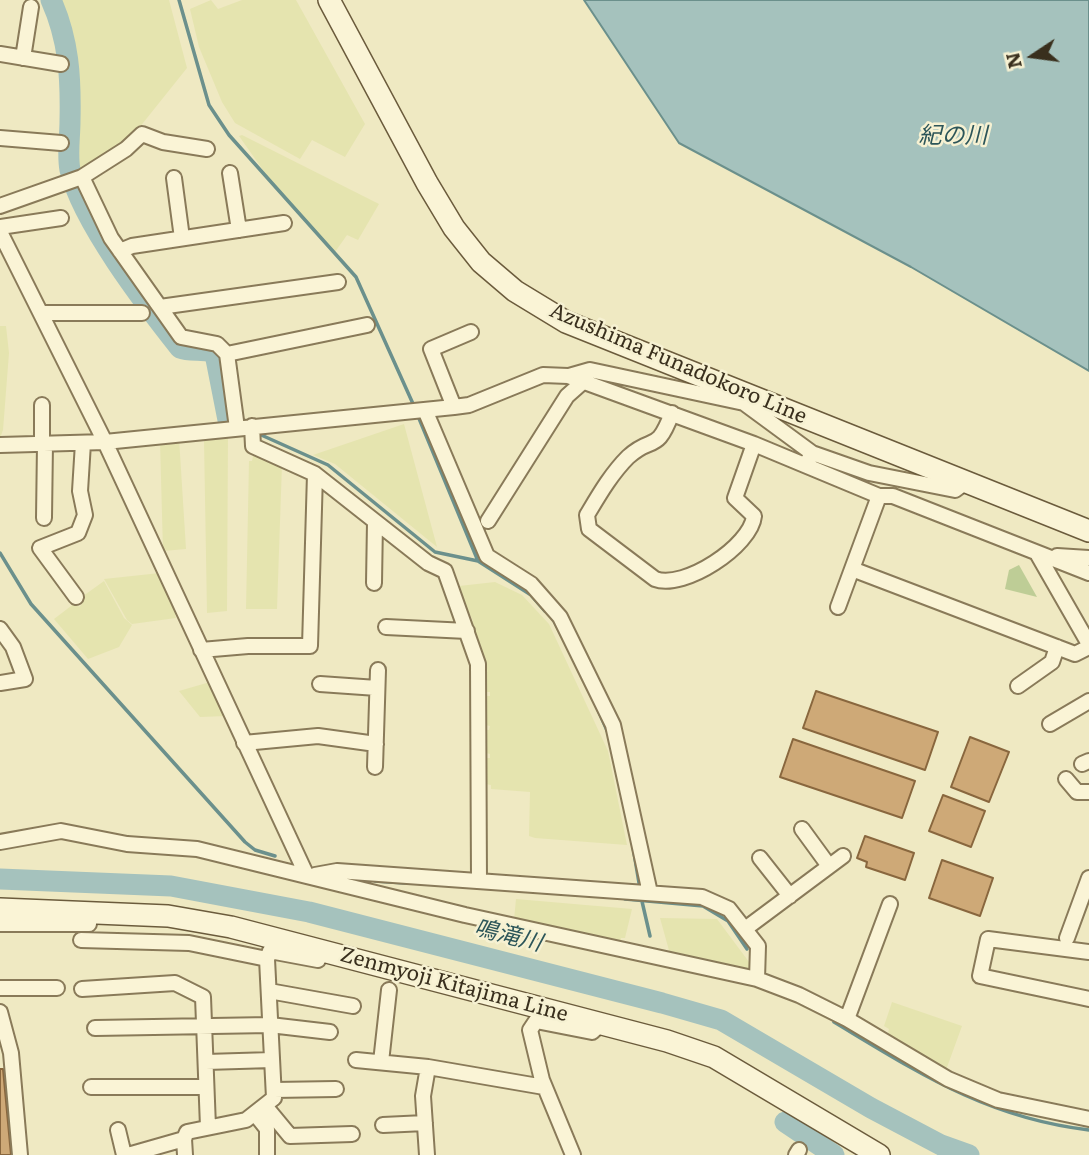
<!DOCTYPE html>
<meta charset="utf-8">
<style>
body{margin:0}
#map{position:relative;width:1089px;height:1155px;overflow:hidden;background:#efe9c2;font-family:Literata,serif}
canvas{display:block}
.north{position:absolute;left:998px;top:21px;width:70px;height:70px;-webkit-text-stroke:5px #f6f1d2;paint-order:stroke;rotate:257deg;font-size:19px;font-weight:700;line-height:28px;text-align:center;color:#392f1d}
.north::after{content:'';display:block;margin:auto;width:24px;height:32px;background:#392f1d;clip-path:polygon(50% 0,100% 100%,50% 72%,0 100%)}
</style>
<div id="map">
<canvas width="1089" height="1155"></canvas>
<div class="north">N</div>
</div>
<script>
const context = document.querySelector('canvas').getContext('2d');
context.lineJoin = 'round';
function paint(path, color) { context.fillStyle = color; context.fill(path, 'evenodd'); }
function strokePath(path, color, width, dash) { context.strokeStyle = color; context.lineWidth = width; context.lineCap = dash ? 'butt' : 'round'; context.setLineDash(dash || []); context.stroke(path); }
function write(font, color, halo, rows, align = 'center') {
  context.font = font + ' Literata,"Noto Sans JP",serif'; context.lineWidth = 5; context.setLineDash([]); context.textBaseline = 'middle'; context.strokeStyle = halo; context.fillStyle = color; for (const [text, x, y, turn = 0] of rows) {
    context.save(); context.translate(x, y); context.rotate((+turn || 0) * Math.PI / 180); context.textAlign = isNaN(turn) ? turn : align; if (halo) context.strokeText(text, 0, 0); context.fillText(text, 0, 0); context.restore();
  }
}
paint(new Path2D(`
 M57 0H169L187 68 135 133 75 173V64Z
 M211 0 218 9 242 0H296L365 124 345 157 312 140 300 159 235 123 222 102 199 47 190 9Z
 M242 135 379 204 358 240 347 235 335 252 270 180 239 136Z
 M0 326H6L9 353 3 430 0 438Z
 M404 424 437 547 335 464 313 455Z
 M228 435 227 611 207 613 204 440 208 436Z
 M179 438 186 549 163 551 160 441Z
 M254 452 282 464 277 609H246L249 461H252Z
 M160 573 179 614 175 615 176 618 132 624 127 620 104 579Z
 M104 581 124 618 132 625 119 647 88 659 54 619 75 603 79 607 82 604 79 599Z
 M495 582 522 595 549 624 608 751 627 845 535 838 529 836 530 792 491 789V785L485 784V758H490V754L486 753V730H489L490 726 485 725V696H490V692H485V665L469 621H473L458 590 459 586Z
 M210 682 226 716 200 717 179 691Z
 M516 899 632 909 625 938H621L620 942 514 920Z
 M660 918 717 919 752 966 745 971 670 954Z
 M892 1002 962 1026 946 1070 887 1036 889 1029 884 1026Z`), '#e5e4af');
paint(new Path2D(`
 M1019 565 1037 597 1005 589 1009 570Z`), '#becd96');
const water = new Path2D(`
 M584 0H1089V371L911 267 679 143Z`);
paint(water, '#a5c2bd');
strokePath(water, '#6b908c', 2);
strokePath(new Path2D(`
 M179 0 209 105 229 135 356 277 414 406
 M418 416 478 561 531 595 545 611
 M259 434 328 465 435 552 478 561
 M0 553 31 604 245 842 255 850 275 856
 M553 619 561 634
 M595 703 609 735
 M632 841 640 889
 M375 881 405 883
 M641 897 650 936
 M625 899 703 906 728 921 747 949
 M834 1022C919 1073 987 1118 1089 1130`), '#6b908c', 3.5);
strokePath(new Path2D(`
 M51 0C69 40 71 78 70 121 70 137 67 154 70 170 82 222 146 305 180 348 192 353 205 347 215 354L228 420
 M0 879 171 886 309 912 662 1003 721 1020 871 1108 941 1145 969 1155
 M785 1122 834 1155`), '#a5c2bd', 21);
const building = new Path2D(`
 M816 691 938 732 925 770 803 728Z
 M970 737 1009 752 989 802 951 787Z
 M793 739 915 781 902 818 780 777Z
 M943 795 985 811 971 847 929 831Z
 M865 836 914 853 905 880 866 867 867 862 857 858Z
 M942 860 993 878 980 916 929 898Z
 M0 1069H3L11 1155H0Z`);
paint(building, '#cea977');
strokePath(building, '#89673e', 2);
const minor = new Path2D(`
 M0 54 61 64
 M23 58 31 7
 M0 138 61 143
 M207 149 163 142 142 134 126 149 82 177 111 238 181 337 217 344 227 354 237 428
 M230 173 239 230
 M174 178 182 238
 M0 206 82 177
 M0 227 61 218
 M0 232 105 442 307 876
 M120 251 132 246 284 223
 M160 307 338 282
 M41 313H142
 M227 354 367 325
 M569 376 590 370 744 403 747 396
 M744 403 812 453 808 461
 M42 405V444
 M454 407 431 349 471 332
 M425 410 487 556 531 584 560 617 613 725 650 893
 M672 413C656 455 653 434 628 457 611 474 599 495 587 515L589 529 655 579C684 590 751 546 754 516L735 498 754 444
 M252 426 253 446 315 474 428 563 445 571 478 664 479 881
 M0 445 105 442 454 407 469 405 543 375 568 376 754 444 879 496H893L1089 573
 M812 453 869 473 955 490 966 482
 M879 496 852 569 1075 654 1089 647
 M44 518 45 444
 M488 521 567 396 585 380
 M1038 555 1089 644
 M1057 556 1089 558
 M374 583 375 522
 M76 597 40 548 78 533 85 515 80 491 83 443
 M838 607 852 569
 M386 627 467 631
 M0 629 13 647 25 679 0 683
 M201 650 248 646H310L315 474
 M320 684 377 688
 M1018 686 1052 662 1057 647
 M1050 724 1089 701
 M244 743 318 736 376 744
 M1082 764 1089 761
 M375 767 378 670
 M1066 779 1077 792H1089
 M802 829 829 866
 M0 842 61 831 127 844 197 849 465 915 757 979 799 995 847 1019 948 1079 998 1100 1089 1119
 M760 858 790 896
 M315 875 337 871 702 897 729 909 758 946 757 979
 M0 924H89L90 912
 M745 929 843 856
 M1067 938 1089 878
 M81 940 189 943 267 959
 M1089 952 988 939 980 976 1089 999
 M0 988H57
 M82 989 175 983 203 997 208 1127
 M269 991 353 1006
 M0 1012 11 1053 20 1155
 M847 1019 890 904
 M95 1028 270 1025 330 1032
 M356 1060 428 1067 544 1087
 M206 1062 272 1060
 M381 1062 389 990
 M91 1087H206
 M274 1090 336 1089
 M266 1107 290 1136 352 1134
 M255 1114 267 1129V1155
 M383 1125 425 1123
 M118 1130 124 1155
 M128 1155 184 1139
 M185 1155 184 1139 187 1132 246 1120 274 1098 267 959 270 951 318 960 321 952
 M427 1155 423 1096 428 1067
 M573 1155 542 1080 530 1030 536 1021 592 1032 602 1023
 M796 1155 799 1150`);
const secondary = new Path2D(`
 M329 0 427 183 454 228 481 262 515 291 566 322 1089 531
 M0 909 168 916 231 927 667 1041 714 1057 879 1155`);
strokePath(minor, '#897a59', 18);
strokePath(secondary, '#6b5b3c', 24);
strokePath(minor, '#faf4d6', 14);
strokePath(secondary, '#faf4d6', 21);
write('21px', '#392f1d', '#f6f1d2', [
 ["Azushima Funadokoro Line",678,364,23],
 ["Zenmyoji Kitajima Line",454,985,15]
]);
write('italic 23px', '#2c5559', '#f6f1d2', [
 ["紀の川",953,136],
 ["鳴滝川",508,936,14]
]);
</script>
